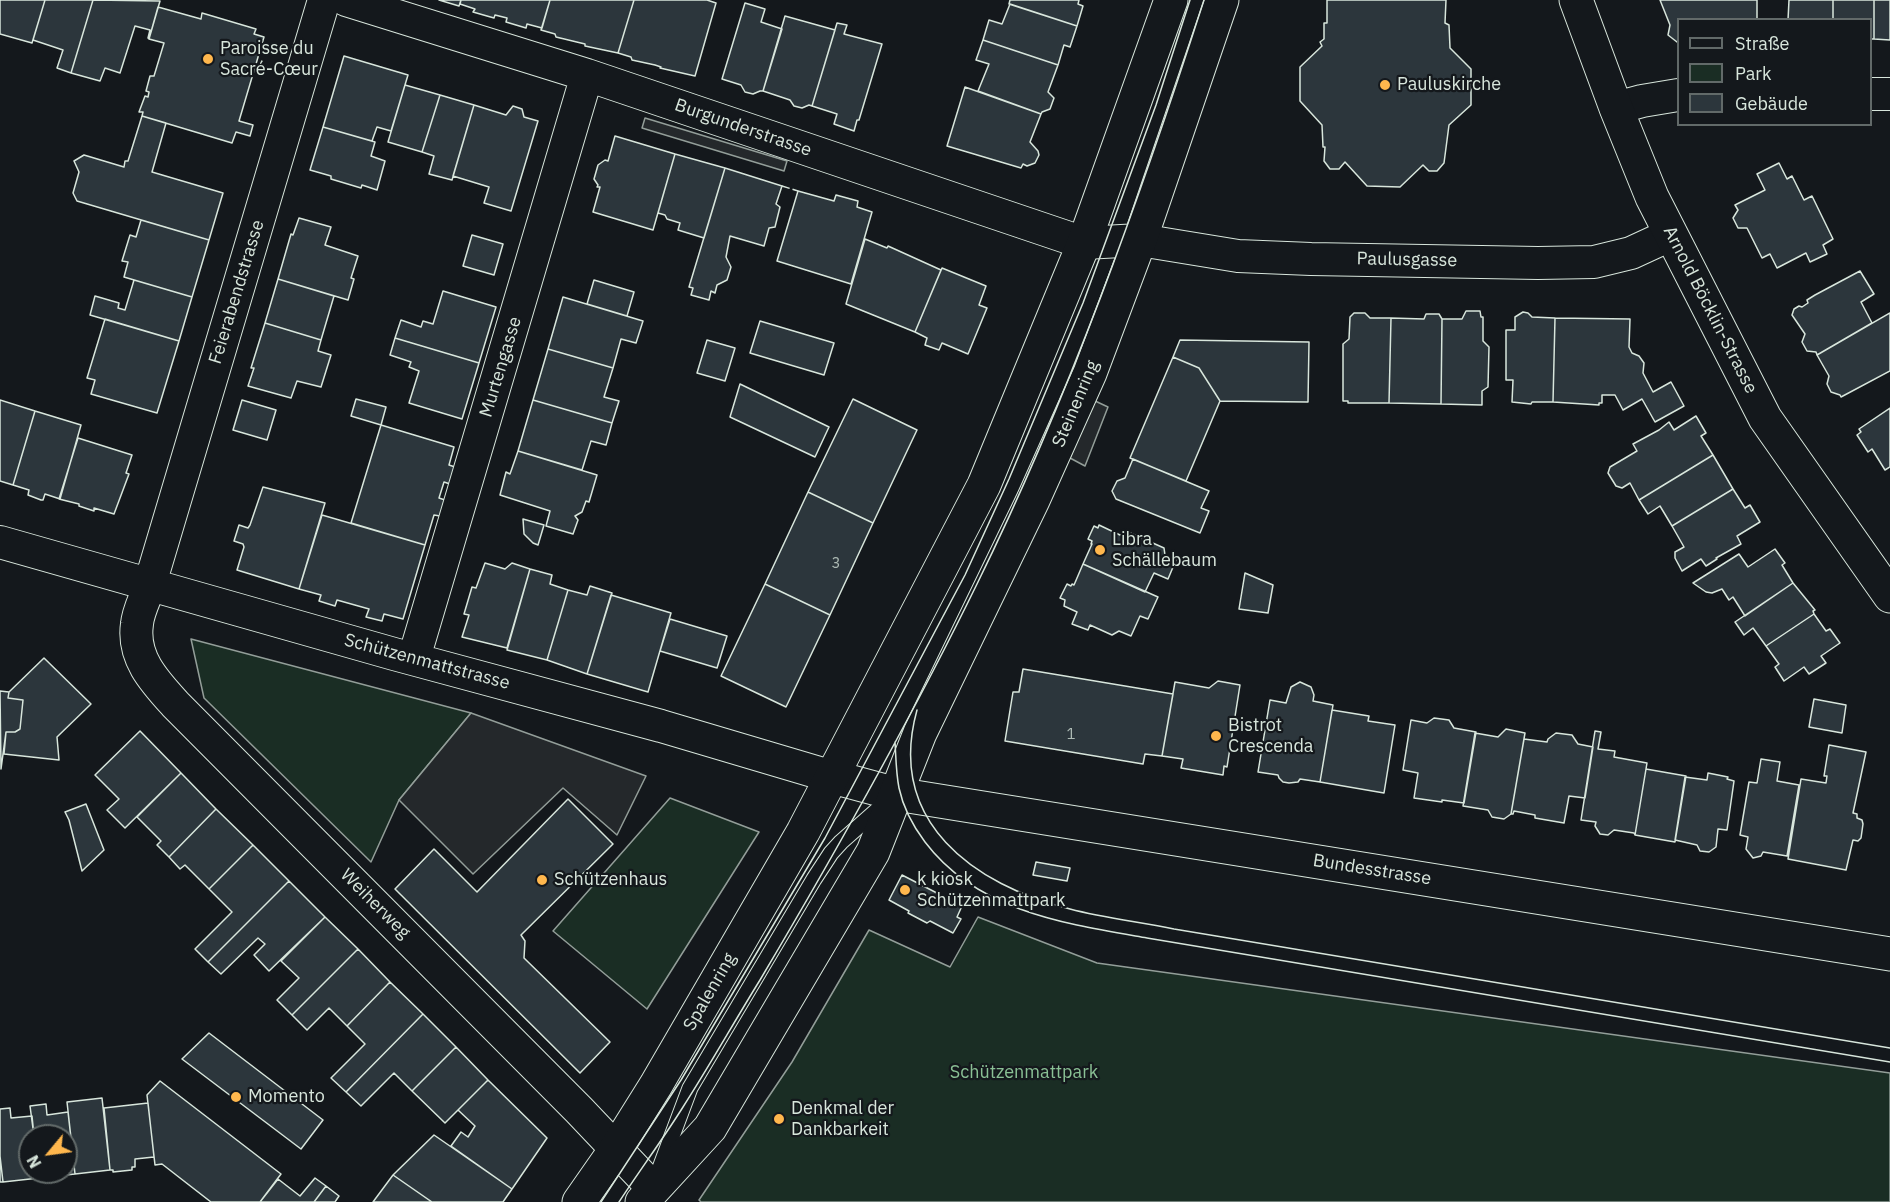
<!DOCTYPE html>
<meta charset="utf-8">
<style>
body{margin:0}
#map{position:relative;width:1890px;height:1202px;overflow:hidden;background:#14181c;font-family:"IBM Plex Sans",sans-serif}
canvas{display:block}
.legend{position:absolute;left:1677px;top:18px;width:195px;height:108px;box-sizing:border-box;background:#14181c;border:2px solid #626a69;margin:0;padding:8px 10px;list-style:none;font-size:18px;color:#d8e6dc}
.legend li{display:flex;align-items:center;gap:12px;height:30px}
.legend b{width:30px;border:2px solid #626a69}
.north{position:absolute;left:18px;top:1124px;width:60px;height:60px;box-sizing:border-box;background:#14181c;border:2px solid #626a69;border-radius:50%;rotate:241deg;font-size:16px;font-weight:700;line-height:24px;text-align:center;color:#d8e6dc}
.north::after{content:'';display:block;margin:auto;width:21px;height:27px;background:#ffb74d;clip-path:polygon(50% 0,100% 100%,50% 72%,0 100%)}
</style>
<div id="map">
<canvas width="1890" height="1202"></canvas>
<ul class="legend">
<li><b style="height:8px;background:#14181c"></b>Straße</li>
<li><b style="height:16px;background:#1a2d24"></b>Park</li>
<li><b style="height:16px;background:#2c363c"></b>Gebäude</li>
</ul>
<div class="north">N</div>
</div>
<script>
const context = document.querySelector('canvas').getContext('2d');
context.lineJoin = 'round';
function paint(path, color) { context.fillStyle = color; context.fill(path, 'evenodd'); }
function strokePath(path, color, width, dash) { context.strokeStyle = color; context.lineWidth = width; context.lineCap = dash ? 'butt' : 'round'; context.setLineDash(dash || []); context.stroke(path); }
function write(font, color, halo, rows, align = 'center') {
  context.font = font + ' "IBM Plex Sans",sans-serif'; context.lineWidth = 4.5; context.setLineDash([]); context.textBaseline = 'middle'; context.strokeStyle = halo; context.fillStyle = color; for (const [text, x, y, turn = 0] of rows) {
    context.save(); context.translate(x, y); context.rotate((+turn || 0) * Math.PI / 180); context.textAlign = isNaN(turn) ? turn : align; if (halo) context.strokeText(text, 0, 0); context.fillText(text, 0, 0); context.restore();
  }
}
const green = new Path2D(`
 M191 639 471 713 399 800 371 862 204 698Z
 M670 798 759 832 647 1009 553 931Z
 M978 917 1097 963 1890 1073V1202H701L699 1200 792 1062 869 930 950 967Z`);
paint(green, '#1a2d24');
strokePath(green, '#939e99', 1.5);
const parking = new Path2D(`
 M645 118 787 161 784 171 642 128Z
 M1093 400 1108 407 1085 466 1070 458Z
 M471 713 646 776 617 835 563 788 473 874 399 800Z`);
paint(parking, '#24282b');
strokePath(parking, '#939e99', 1.5);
const building = new Path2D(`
 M0 0H45L32 43 0 34Z
 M45 0H93L71 73 57 68 63 50 33 40Z
 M93 0 160 1 149 39 148 38 150 30 135 26 120 73 105 68 100 81 71 73Z
 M439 0H461L459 6Z
 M461 0H550L542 28 527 24 526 28 506 22 507 18 495 15 494 18 473 12 475 9 460 4Z
 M550 0H634L618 53 585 46V44L556 37 555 34 541 30Z
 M634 0H707L716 3 695 76 660 68 661 67 655 65 632 60 631 57 618 53Z
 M1010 0H1079L1078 4 1083 6 1077 26 1009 4Z
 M1327 0H1446L1445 23 1449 25 1450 48 1471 69V105L1449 125 1444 163 1437 171H1429L1423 165 1400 187 1367 186 1345 162 1339 169H1330L1324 161 1325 147H1323L1322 125 1300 101V67L1322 46 1320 42 1324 39V23H1327Z
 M1660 0H1757V20H1678V41L1677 42 1668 35 1670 25Z
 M1789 0H1833V20H1788Z
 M1833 0H1874V39H1870V20H1833Z
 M1874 0H1890V40L1874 39Z
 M745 3 765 9 761 22 782 29 763 91H760L753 94 745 92 741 85 722 79Z
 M1010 4 1077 26 1070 47 1064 45 1058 65 983 40 989 20 1002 24Z
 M158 7 201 19 202 13 256 29 254 34 264 37 239 121 253 125 250 136 236 132 232 143 142 116 143 112H139L145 96 148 97 149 92 146 91 150 76H154L164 43 149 39Z
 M785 16 835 30 812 106 809 105 802 108 794 106 790 100 763 91Z
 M837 23 847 25 844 34 882 44 859 120H857L854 131 834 124 837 114 812 106Z
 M983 40 1058 65 1048 92 1054 98 1050 109 1042 112 1041 114 978 91 989 64 976 60Z
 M344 56 408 75 391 131 377 127 372 141 323 127Z
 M405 85 440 95 422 152 388 142Z
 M965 87 1041 114 1030 142 1038 151 1039 155 1035 163 1027 166 1023 164 1021 168 947 146Z
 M440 95 474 105 452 180 429 174 434 156 422 152Z
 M474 105 506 115 513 106 522 109 524 117 538 121 511 211 484 203 489 187 453 176Z
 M142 116 166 123 152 172 223 193 209 240 77 201 73 193 79 172 74 161 84 155 124 167 125 161H128Z
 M323 127 375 142 371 156 385 161 377 190 362 185 361 188 331 179V176L310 170Z
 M615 136 675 154 653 230 593 212 600 187H597L598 185 594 179 598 165 605 160 608 161Z
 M675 154 725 168 704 238 678 230 680 223 667 219 665 215 658 213Z
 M1779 163 1787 179 1792 176 1804 200 1812 196 1833 239 1823 245 1827 254 1810 262 1806 253 1777 268 1770 254 1762 258 1747 228H1738L1733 218 1738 210 1735 205 1765 190 1757 174Z
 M725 168 782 186 776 204 780 207 775 227 769 228 764 246 730 236 726 257 731 267 727 280 717 285 715 293 711 291 709 300 691 295 693 288 689 287Z
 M798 191 834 201 836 195 858 201 857 207 872 212 851 284 777 261Z
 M299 218 331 227 325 245 358 256 351 278 354 279 348 300 278 279 291 234 293 235Z
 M141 220 209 240 192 297 124 277 128 262 122 261 130 235 136 237Z
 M472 235 503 244 494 275 463 266Z
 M865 239 887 248 888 246 941 270 915 332 846 304Z
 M942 268 986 286 979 305 987 308 968 354 942 343 939 350 925 345 927 338 915 332Z
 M1860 271 1874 294 1861 302 1872 323 1817 355 1816 352 1807 351 1802 342 1805 334 1792 315 1794 309 1799 306 1802 307 1808 303 1807 300 1815 295Z
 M278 279 334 296 321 340 265 323Z
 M134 280 192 297 179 341 90 315 95 296 119 303 118 308 125 310Z
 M594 280 634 292 627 316 587 304Z
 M443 291 496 307 479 363 395 338 401 320 421 327 423 321 433 324Z
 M563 297 643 321 636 343 621 339 613 368 548 349Z
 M1466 311H1480L1481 317H1483V341L1489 347 1488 387 1482 391V405L1441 404 1442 319H1462Z
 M1523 312 1528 313 1532 317 1555 318 1553 402H1532L1531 404 1512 402 1513 380H1506V330H1515V317Z
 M1354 313H1365L1370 318H1391L1389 403H1348V401H1343V344L1349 339 1350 317Z
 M1890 313V371L1841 397 1840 395 1831 392 1827 384 1829 376 1817 355Z
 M1426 314H1439L1442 319 1441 404 1389 403 1391 318 1424 319Z
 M1555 318 1630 319 1629 347 1632 353 1639 356 1644 363 1643 373 1653 392 1671 382 1684 406 1655 422 1642 399 1623 410 1615 395H1602V403H1599V405L1553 402Z
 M105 319 179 341 157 413 91 394 95 380 87 378Z
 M760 321 834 343 824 375 750 353Z
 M265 323 321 340 318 351 331 355 321 387 297 381 291 398 248 386 254 368H251Z
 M395 338 479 363 462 419 409 403 419 371 409 367 411 362 390 355Z
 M707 340 735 348 725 381 697 373Z
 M1180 340 1309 342 1308 402 1220 401 1199 368 1173 357Z
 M548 349 613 368 604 397 619 401 612 423 533 400Z
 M1173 357 1199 368 1220 401 1186 481 1130 458Z
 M740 384 829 427 815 457 730 417Z
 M356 399 386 407 381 425 351 416Z
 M853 399 917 430 873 523 808 492Z
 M0 400 35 411 13 485 0 481Z
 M242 400 276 410 267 440 233 430Z
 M533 400 612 423 606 445 591 441 582 470 518 451Z
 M1890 408V467L1885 470 1872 449 1868 452 1857 435 1861 432 1859 429Z
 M35 411 81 425 60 499 45 494 43 500H41L28 495 29 490 13 485Z
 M1696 416 1706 433 1701 436 1713 455 1639 500 1630 483 1622 488 1616 486 1608 473 1610 467 1637 451 1633 444 1659 430 1669 422 1674 430Z
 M381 425 454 447 449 465 455 467 450 484 444 482 439 498 445 500 440 516 434 515 425 545 351 523Z
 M78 438 132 455 126 473 129 474 114 514 94 508V511L79 506V504L59 499Z
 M518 451 597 475 589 502 586 501 582 512 575 516 578 520 573 534 546 526 550 511 500 495 506 472 510 474Z
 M1713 455 1733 489 1672 526 1660 506 1648 514 1639 500Z
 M1133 459 1209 491 1201 508 1209 511 1200 533 1116 499 1112 491 1117 481 1125 478Z
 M263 487 325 503 299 589 237 570 244 547 243 544 234 541 239 525 248 528 250 525Z
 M1733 489 1745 508 1750 505 1760 522 1737 536 1741 544 1716 558 1717 559 1706 566 1701 559 1682 571 1675 558V552L1684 547 1672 526Z
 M808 492 873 523 830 615 765 584Z
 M322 515 425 545 403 619 384 614 382 621 366 617 369 609 337 600 335 606 319 601 321 595 299 589Z
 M523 519 544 525 538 545 533 543 524 534Z
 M1099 525 1120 535 1128 532 1164 548 1165 555 1176 560 1168 579 1154 573 1145 592 1083 564 1092 544H1091L1092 541 1088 539 1094 526 1098 528Z
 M1775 549 1785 563 1782 565 1793 583 1745 616 1733 597 1729 600 1722 589 1712 593 1706 592 1693 583 1739 554 1748 567Z
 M485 563 505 569 512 563 530 569 507 648 462 637 469 615 464 614 472 587 476 588Z
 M1083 564 1158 597 1148 619 1140 616 1131 636 1119 631 1112 635 1090 625 1088 630 1072 624 1077 612 1064 606 1065 600 1060 598 1067 584 1071 586 1072 584 1074 585Z
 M530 569 552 575 550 584 568 590 547 660 507 650Z
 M1245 573 1273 585 1268 613 1239 609Z
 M1793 583 1815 610 1813 611 1814 614 1766 646 1753 628 1744 635 1735 622Z
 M765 584 830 615 786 707 721 676Z
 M590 586 612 593 587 674 547 660 568 590 587 595Z
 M611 595 671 613 648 692 587 674Z
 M1814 614 1826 631 1830 629 1840 643 1821 656 1826 663 1809 674 1804 667 1784 681 1775 667 1779 664 1766 646Z
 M670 619 727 636 717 668 660 651Z
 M44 658 91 704 57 737 59 760 4 754 6 732H15L20 729 23 700 8 698 9 692Z
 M1023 669 1173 694 1162 756 1145 754 1143 764 1005 741 1013 692H1019Z
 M1218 681 1240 685 1227 767 1224 766 1223 775 1181 768 1183 759 1162 756 1175 682 1209 688Z
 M1300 682 1311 687 1314 695 1313 701 1333 705 1320 782 1300 779 1298 782 1289 783 1283 782 1279 778 1278 775 1258 772 1270 700 1286 703 1291 687Z
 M0 691 9 692 8 698 23 700 20 729 15 732H6L1 769Z
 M1814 699 1846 705 1842 733 1809 727Z
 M1332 710 1369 716 1368 721 1395 725 1384 793 1320 782Z
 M1434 718 1449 720 1454 728 1476 732 1464 803 1442 800V802L1414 798 1418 773 1403 770 1411 720 1427 723Z
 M1506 729 1525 733 1511 814 1504 819 1492 817 1488 810 1463 806 1475 733 1498 737Z
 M140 731 181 773 125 828 107 810 119 799 95 775Z
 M1595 731 1601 732 1598 749 1615 751 1614 757 1647 763 1635 835 1634 833 1614 830 1608 835 1600 834 1595 826 1596 822 1581 820Z
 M1556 733 1572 735 1578 744 1593 747 1585 798 1569 796 1564 823 1535 818V815L1514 811 1513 814H1511L1524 739 1547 742 1548 739Z
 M1829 745 1866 752 1853 813 1857 814V818L1862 820 1863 824 1861 838 1858 841 1853 840 1846 870 1788 859 1801 779 1826 783 1827 776H1824Z
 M1761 759 1780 762 1777 781 1799 785 1787 856 1763 852 1761 856 1753 858 1746 849 1748 837 1740 835 1749 782 1757 783Z
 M1646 769 1686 776 1675 842 1635 835Z
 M181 773 216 809 169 857 157 845 161 841 137 817Z
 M1708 773 1728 777 1727 779 1734 781 1727 830 1718 829 1716 847 1709 852 1700 851 1697 845 1675 840 1685 777 1707 780Z
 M568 799 613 844 521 935 525 941 524 958 610 1042 580 1073 395 889 434 849 477 892Z
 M86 804 104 850 82 871 69 820 65 812Z
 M216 809 253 845 209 889 185 865 180 869 169 857Z
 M253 845 289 881 208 962 195 949 232 912 209 889Z
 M1036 862 1070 868 1067 881 1033 875Z
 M902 875 962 906 957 917 961 919 953 933 930 921 927 923 908 913 909 911 889 900Z
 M289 881 325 917 269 971 254 955 265 944 258 938 221 974 208 962Z
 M325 917 358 949 292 1015 277 1000 299 978 281 961Z
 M358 949 390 982 347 1026 329 1008 307 1030 292 1015Z
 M390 982 423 1014 346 1092 331 1078 365 1044 347 1026Z
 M423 1014 456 1047 412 1091 394 1073 361 1106 346 1092Z
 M209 1033 323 1120 301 1149 182 1059Z
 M456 1047 488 1080 445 1123 412 1091Z
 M488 1080 547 1138 512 1189 451 1146 461 1132 468 1137 475 1126 458 1110Z
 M160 1081 281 1174 260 1202H211L162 1164 155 1165 147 1095Z
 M102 1098 110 1170 75 1174 67 1102Z
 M148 1103 154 1157 135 1159V1167H132V1170L113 1172V1170H110L104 1108Z
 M46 1104 47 1115 68 1112 75 1174 39 1178 38 1172H66V1136H34L30 1106Z
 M10 1108 11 1118 32 1116 34 1136H30V1172H38L39 1178 3 1182 0 1156V1109Z
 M434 1135 512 1189 503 1202H432L393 1175Z
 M0 1156 3 1182H0Z
 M393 1175 432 1202H373Z
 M315 1178 326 1186 314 1202H260L278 1179 300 1196Z
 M326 1186 339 1196 335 1202H314Z`);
paint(building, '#2c363c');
strokePath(building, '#d8e6dc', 1.5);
const service = new Path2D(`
 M660 1168 690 1088 814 879 831 853 841 842 884 804`);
const minor = new Path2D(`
 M324 0 150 584C146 597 138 611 137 624 132 658 155 682 176 705L579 1110 653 1188
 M346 0 587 75 1084 243 1140 240 1238 256 1311 259 1538 263 1594 262 1631 253 1670 235
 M1870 94H1890
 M1616 108 1642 101 1678 95
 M0 542 394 654 661 726 833 777
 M414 658 587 75`);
const tertiary = new Path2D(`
 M1576 0 1616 108 1652 197 1765 418 1890 596`);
const secondary = new Path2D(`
 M833 777 896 794 1890 954`);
const primary = new Path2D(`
 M579 1202 616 1149 656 1085 803 832 984 485 1084 243 1171 0
 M642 1202 710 1128 873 852 920 733 1033 500 1090 373 1140 240 1222 0`);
strokePath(service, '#d8e6dc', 17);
strokePath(minor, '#d8e6dc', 34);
strokePath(tertiary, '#d8e6dc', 35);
strokePath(secondary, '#d8e6dc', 35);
strokePath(primary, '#d8e6dc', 35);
strokePath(service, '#14181c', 15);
strokePath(minor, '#14181c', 32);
strokePath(tertiary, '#14181c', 33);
strokePath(secondary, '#14181c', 33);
strokePath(primary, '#14181c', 33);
strokePath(new Path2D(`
 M917 710C886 822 974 885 1070 909 1104 918 1140 922 1174 929L1890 1048
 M895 742C896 758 896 773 899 788 903 807 913 826 925 842 978 912 1066 924 1147 938L1890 1062
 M601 1202 681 1080 825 838 965 575 1009 479 1083 303 1156 105 1190 0
 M619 1202C640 1170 663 1139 683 1107 710 1065 734 1022 760 980 837 850 911 719 977 584 1069 397 1140 198 1204 0`), '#d8e6dc', 1.5);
strokePath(new Path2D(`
 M782 186 798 191`), '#d8e6dc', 1.5, [8, 3]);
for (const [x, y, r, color] of [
 [208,59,6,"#ffb74d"],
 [1385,85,6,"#ffb74d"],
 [1100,550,6,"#ffb74d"],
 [1216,736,6,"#ffb74d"],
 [542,880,6,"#ffb74d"],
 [905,890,6,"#ffb74d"],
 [236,1097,6,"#ffb74d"],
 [779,1119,6,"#ffb74d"]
]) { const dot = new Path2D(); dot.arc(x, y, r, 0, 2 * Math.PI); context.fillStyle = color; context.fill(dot); strokePath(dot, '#14181c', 2); }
write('15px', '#adbab4', null, [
 ["3",836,564],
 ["1",1071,735]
]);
write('18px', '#d8e6dc', '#14181c', [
 ["Paroisse du",220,49],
 ["Sacré-Cœur",220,70],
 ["Pauluskirche",1397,85],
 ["Libra",1112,540],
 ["Schällebaum",1112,561],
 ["Bistrot",1228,726],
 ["Crescenda",1228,747],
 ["Schützenhaus",554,880],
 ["k kiosk",917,880],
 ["Schützenmattpark",917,901],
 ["Momento",248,1097],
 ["Denkmal der",791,1109],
 ["Dankbarkeit",791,1130]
], 'left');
write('18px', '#d8e6dc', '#14181c', [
 ["Burgunderstrasse",743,128,19],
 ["Paulusgasse",1407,260,1],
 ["Feierabendstrasse",237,292,-73],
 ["Arnold Böcklin-Strasse",1710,310,63],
 ["Murtengasse",501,367,-73],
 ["Steinenring",1076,404,-67],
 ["Schützenmattstrasse",427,662,15],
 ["Bundesstrasse",1372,870,9],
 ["Weiherweg",375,904,45],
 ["Spalenring",710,992,-60]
]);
write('18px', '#8ac095', '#14181c', [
 ["Schützenmattpark",1024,1073]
]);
</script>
